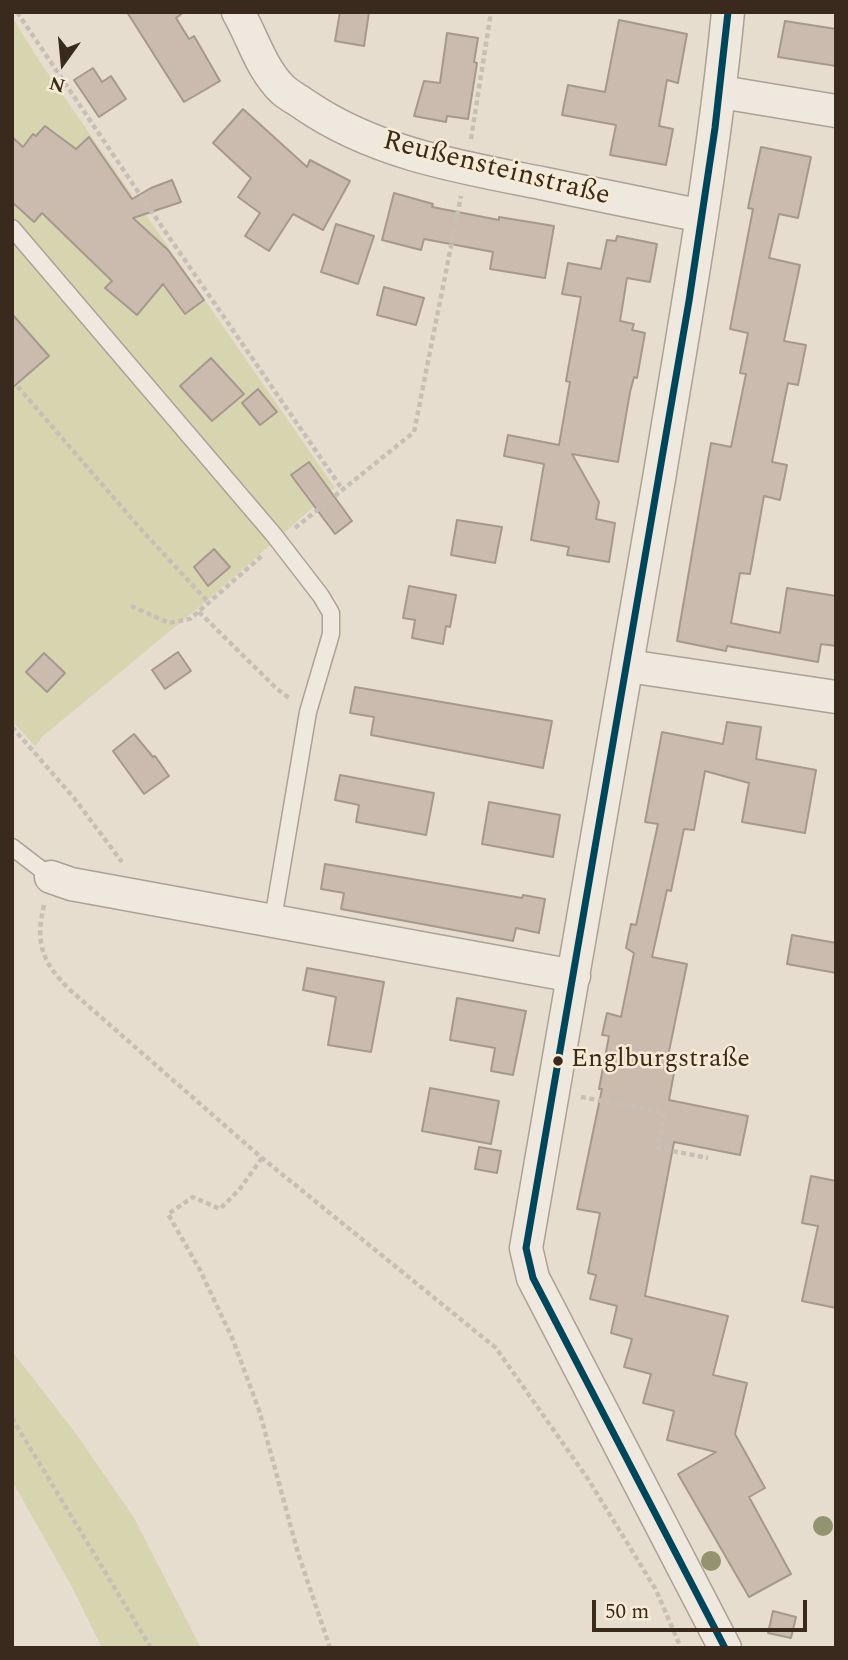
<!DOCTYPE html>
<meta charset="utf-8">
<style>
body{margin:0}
#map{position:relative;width:848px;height:1660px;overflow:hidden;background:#e6ddce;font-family:Spectral,serif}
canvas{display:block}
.frame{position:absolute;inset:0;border:14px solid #3a2a1e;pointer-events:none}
.north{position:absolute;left:28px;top:28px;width:70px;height:70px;-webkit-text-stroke:5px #f7ebd3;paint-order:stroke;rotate:195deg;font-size:19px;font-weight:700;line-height:28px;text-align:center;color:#3a2a1e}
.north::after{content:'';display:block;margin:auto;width:24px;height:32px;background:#3a2a1e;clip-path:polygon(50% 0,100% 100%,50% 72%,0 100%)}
.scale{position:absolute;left:592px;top:1600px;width:215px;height:32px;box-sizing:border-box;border:4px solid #3a2a1e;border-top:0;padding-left:9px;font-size:21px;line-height:24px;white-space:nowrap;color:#3a2a1e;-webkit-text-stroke:5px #f7ebd3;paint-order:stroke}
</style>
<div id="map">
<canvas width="848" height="1660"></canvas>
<div class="frame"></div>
<div class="north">N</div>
<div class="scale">50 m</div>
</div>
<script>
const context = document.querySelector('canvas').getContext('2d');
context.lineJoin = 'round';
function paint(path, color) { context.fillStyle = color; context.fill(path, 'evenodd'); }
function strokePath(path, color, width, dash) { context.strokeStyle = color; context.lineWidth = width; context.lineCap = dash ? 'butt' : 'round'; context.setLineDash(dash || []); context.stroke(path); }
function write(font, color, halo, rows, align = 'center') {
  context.font = font + ' Spectral,serif'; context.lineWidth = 5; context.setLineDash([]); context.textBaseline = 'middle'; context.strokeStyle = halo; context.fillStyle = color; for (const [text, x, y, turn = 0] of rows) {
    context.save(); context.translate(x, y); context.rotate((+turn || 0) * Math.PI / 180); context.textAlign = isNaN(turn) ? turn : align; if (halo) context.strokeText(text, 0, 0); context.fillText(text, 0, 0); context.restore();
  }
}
paint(new Path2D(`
 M12 17 40 62 335 488 210 598 43 736 35 746 12 721Z
 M12 1351 77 1435 134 1518 201 1648H102L72 1587 12 1481Z`), '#d7d5b0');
const building = new Path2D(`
 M127 12H184L176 18 189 39 194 36 220 81 184 102Z
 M340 12H369L364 46 335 41Z
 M619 20 687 34 678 83 667 80 659 126 673 129 666 165 610 155 616 125 562 115 568 85 605 92Z
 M785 21 836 29V66L778 57Z
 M447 33 478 38 474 62 477 63 468 119 447 116 446 122 414 116 424 81 440 83Z
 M93 68 102 82 111 76 126 99 99 117 74 80Z
 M243 109 307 167 310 160 350 181 323 230 293 214 269 251 245 236 260 213 238 197 251 178 213 143Z
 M45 126 76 149 89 137 132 199 151 188 172 180 181 202 133 218 168 250 204 300 185 314 163 284 137 315 105 288 112 281 42 213 34 222 12 202V137L23 147 33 134 36 136Z
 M761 147 811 157 798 218 779 214 769 258 800 265 784 341 806 345 798 385 788 383 772 462 787 465 780 500 764 496 750 574 740 573 731 623 780 633 787 588 836 596V646L821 644 818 662 727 646 726 651 677 641 711 443 731 447 746 374 740 373 748 333 730 329 753 209 748 208Z
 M394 193 433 204 432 207 499 220V217L554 226 545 278 490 269 493 252 424 239 421 250 382 240Z
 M336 224 374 236 358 284 321 272Z
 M617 236 657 244 650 282 627 278 620 321 634 324 632 330 645 333 637 378 634 377 630 392 618 462 572 454 599 502 596 519 615 523 609 562 567 555 569 547 531 540 544 464 504 456 508 435 559 445 570 382 566 381 581 297 562 294 568 263 601 269 607 240 616 241Z
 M384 287 424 298 416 325 377 315Z
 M12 314 49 356 12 388Z
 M211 358 244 394 212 421 180 386Z
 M258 389 277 412 260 425 242 403Z
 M309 462 352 521 335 534 291 475Z
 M457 520 502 527 495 563 451 555Z
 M214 549 230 567 208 586 194 567Z
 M409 586 456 595 450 627 446 626 443 644 412 638 415 620 403 618Z
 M178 652 191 671 165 689 152 670Z
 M44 653 65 673 47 692 26 672Z
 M355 687 552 721 543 768 371 735 374 717 350 713Z
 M727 722 761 727 756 759 816 770 805 833 742 822 749 783 705 771 694 830 684 829 671 891 667 890 652 957 687 964 667 1061 676 1062 669 1100 748 1116 740 1155 674 1142 645 1296 728 1316 713 1375 747 1383 735 1434 765 1488 749 1497 791 1574 749 1597 678 1474 716 1452 667 1440 674 1411 643 1403 651 1374 624 1367 632 1339 611 1333 617 1306 590 1299 596 1275 588 1273 600 1213 577 1209 602 1089H599L609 1036 602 1035 607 1013 621 1017 634 953 626 948 631 924 636 925 658 824 645 822 662 732 723 744Z
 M134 734 153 757 155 756 169 776 144 794 113 751Z
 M340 775 434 793 426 835 356 822 359 805 335 800Z
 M489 802 560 815 553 857 482 844Z
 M325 864 522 898 523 895 545 899 539 933 516 928 513 941 341 909 344 893 321 889Z
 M792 935 836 943V973L787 964Z
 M307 968 384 982 371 1052 328 1045 336 997 303 990Z
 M457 998 526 1011 513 1075 491 1071 495 1048 450 1040Z
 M430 1088 499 1101 491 1144 422 1131Z
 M479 1147 501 1151 497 1173 475 1169Z
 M811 1176 836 1181V1308L802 1301 818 1226 802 1223Z
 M773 1611 796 1617 791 1638 768 1633Z`);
paint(building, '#cabbae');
strokePath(building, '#a6988d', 2);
const lane = new Path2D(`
 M12 228 274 535 321 596 331 613V634L308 712 273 919
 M12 847 51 877`);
const street = new Path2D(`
 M238 12C253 38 261 69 283 90 290 96 298 100 305 105 375 153 459 167 541 183 595 194 648 205 702 216
 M721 92 836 111
 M628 666 836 697
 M51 877 71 884 574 976
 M725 1648 533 1278 526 1248C571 990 617 732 660 473 685 320 713 167 728 12`);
strokePath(lane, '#aba296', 19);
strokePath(street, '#aba296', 35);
strokePath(new Path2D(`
 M17 12 145 202 342 489
 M471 139 491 12
 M12 380 138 526 209 603
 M295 528 414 432 461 196
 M131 606 169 623 190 619 264 554
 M199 612 277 689 289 698
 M12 727 74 798 122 862
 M44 905C35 944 42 962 70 990L262 1158 496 1348 588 1479 656 1590 681 1648
 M581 1097 664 1112 658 1148 708 1158
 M262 1158 239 1190 220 1209 193 1197 168 1214 200 1270 233 1340 259 1410 298 1553 330 1648
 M12 1418 151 1648`), '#c7bfb6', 4.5, [5, 3.5]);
strokePath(lane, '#eee8df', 16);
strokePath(street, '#eee8df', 32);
strokePath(new Path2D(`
 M725 1648 533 1278 526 1248 689 301 715 128 728 12`), '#00465a', 7);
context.fillStyle = '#929370';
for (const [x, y] of [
 [823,1526],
 [711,1561]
]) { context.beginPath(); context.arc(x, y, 10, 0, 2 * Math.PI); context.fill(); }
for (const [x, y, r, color] of [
 [558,1061,6,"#3a2a1e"]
]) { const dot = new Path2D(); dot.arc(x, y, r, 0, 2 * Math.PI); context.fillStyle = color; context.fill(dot); strokePath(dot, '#f7ebd3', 2.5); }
write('26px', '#3a2a1e', '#f7ebd3', [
 ["Englburgstraße",571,1061]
], 'left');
write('28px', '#3a2a1e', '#f7ebd3', [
 ["Reußensteinstraße",496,170,14]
]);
</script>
